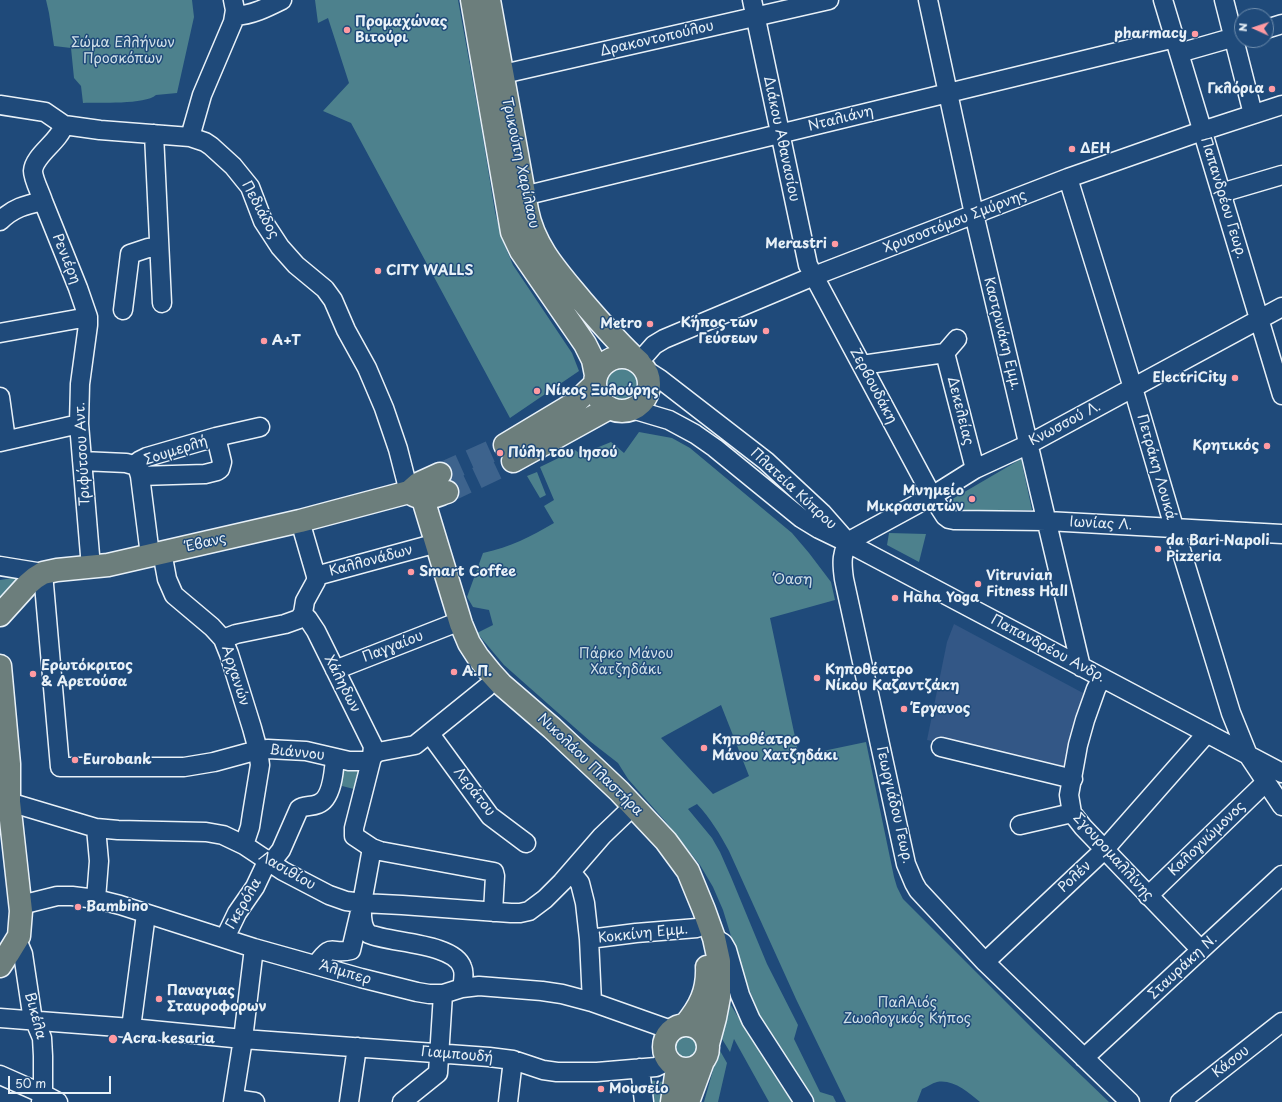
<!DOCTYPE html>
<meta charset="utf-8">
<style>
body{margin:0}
#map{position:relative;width:1282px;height:1102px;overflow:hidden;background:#1f4a7a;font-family:"Playpen Sans",sans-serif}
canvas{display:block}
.north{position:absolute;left:1234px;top:8px;width:40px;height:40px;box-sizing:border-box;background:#1f4a7a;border:1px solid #6f8dac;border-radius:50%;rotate:273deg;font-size:11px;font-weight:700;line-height:16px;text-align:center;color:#e8f1f8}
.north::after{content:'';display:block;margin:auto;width:14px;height:18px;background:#ff9aa2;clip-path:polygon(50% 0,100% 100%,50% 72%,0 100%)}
.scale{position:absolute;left:8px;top:1076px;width:103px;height:18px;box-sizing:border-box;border:2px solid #e8f1f8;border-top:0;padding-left:5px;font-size:12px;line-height:14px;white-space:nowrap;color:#e8f1f8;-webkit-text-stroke:3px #1f4a7a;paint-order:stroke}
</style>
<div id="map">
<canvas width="1282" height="1102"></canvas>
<div class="north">N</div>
<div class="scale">50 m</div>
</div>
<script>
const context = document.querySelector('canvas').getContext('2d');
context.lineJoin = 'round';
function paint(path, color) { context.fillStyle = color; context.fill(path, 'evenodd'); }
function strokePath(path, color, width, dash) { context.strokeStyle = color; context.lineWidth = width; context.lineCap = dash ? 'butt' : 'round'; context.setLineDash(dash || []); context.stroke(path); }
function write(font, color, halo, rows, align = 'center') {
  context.font = font + ' "Playpen Sans",sans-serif'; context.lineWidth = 3; context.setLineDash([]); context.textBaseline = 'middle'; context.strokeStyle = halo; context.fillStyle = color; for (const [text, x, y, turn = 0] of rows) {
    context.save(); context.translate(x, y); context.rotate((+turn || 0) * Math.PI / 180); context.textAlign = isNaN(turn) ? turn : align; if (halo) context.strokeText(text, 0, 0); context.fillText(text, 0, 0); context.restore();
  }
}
paint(new Path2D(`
 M954 624 1083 693 1066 770 927 740 947 642Z`), '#335786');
paint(new Path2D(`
 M46 0H192L194 17 177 93 156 95C145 105 99 102 83 103L81 86 74 78 71 48 54 46 49 13Z
 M315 0H458L481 126 495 212 502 239 513 265 572 353 579 371 510 418 351 123 323 111 349 83 328 18 318 23Z
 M607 384a16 16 0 1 1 32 0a16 16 0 1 1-32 0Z
 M639 432 672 438 690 448 792 533 809 553 831 582 835 600 770 618 799 756 866 742 894 877 897 887 903 899 1035 1031 1109 1102H980C968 1092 953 1079 937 1082 932 1083 927 1087 922 1089L917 1102H846L796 999 729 851C720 834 710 818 697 804L688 809 712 838 720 852 731 877 767 964 798 1025 794 1039 820 1092 833 1096 836 1102H813L764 1025 742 972 723 910 713 887 700 865 665 821 628 779 618 763 591 742 504 665 477 633 493 625 489 610 473 607 467 597 483 553C511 547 530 537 554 523L544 506 554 500 540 467 575 450 583 456 589 451 611 442 624 453ZM721 705 749 776 713 794 661 738Z
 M1021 459 1032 510H954L949 501Z
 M537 472 546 495 540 498 527 476Z
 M889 533 926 534 919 562 887 545Z
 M18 577H20L0 601V580Z
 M362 763V791L334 784 337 769Z
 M729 1002 749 1035 796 1102H769L734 1039 730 1052 722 1039Z
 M674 1047a11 11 0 1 1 22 0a11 11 0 1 1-22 0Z
 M719 1049 727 1063 718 1102H704Z
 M648 1080 664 1082 665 1102H652Z`), '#4d818d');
strokePath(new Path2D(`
 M440 474 505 445
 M447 492 513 461`), '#3d638d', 22, [22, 11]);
const minor = new Path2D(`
 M752 0 808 265 932 496 945 516 949 519 954 520 1047 521 1282 534
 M928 0 974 214 1081 667
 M1163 0 1282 395
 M1224 0 1253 114
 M235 16C252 15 266 8 282 0
 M1266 29 1282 24
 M1179 53 1242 35
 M490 77 829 0
 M0 105 45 112 64 125 100 130 190 137 205 142 211 146 233 166 250 187 263 221 280 247 296 265 325 289 333 300 346 330 367 368 384 408 398 449 409 492
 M154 134 162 303
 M190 137 202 95 233 22 235 10 233 0
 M1068 178 1133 388 1174 527 1231 713 1248 755 1282 773
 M1221 193 1282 175
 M511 199 1175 38
 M43 201 78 288 88 317V325L80 384 79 424 91 567
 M0 221C13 208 25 205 43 201 41 194 33 179 33 171 34 155 59 142 64 125
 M123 310 130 254 148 248 159 247
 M0 333 88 317
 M945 353 957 339
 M639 362 654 345 664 339 814 276 1068 178 1202 131 1282 105
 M862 365 945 353 975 469
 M646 370 660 379 766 461 822 513 844 538
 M0 397 6 440
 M632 409 669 420 695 434 715 448 801 518 819 529 848 543 1248 755 1282 806
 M0 442 79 424
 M82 461 126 463 137 466 140 476 150 555
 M137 466 139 461 147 457 216 437 260 427
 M140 476 205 474 217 471 220 469 222 462 216 437
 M300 521 316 576
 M162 552 167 579 174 595 212 627 223 639 229 654 252 728 258 750 260 765 252 814 250 827 244 845
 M0 566 43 573 60 767H184L214 762 258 750 268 749 306 751 349 761H366L378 752 415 745 487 687
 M303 614 308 619 316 631 373 746 372 757 354 828V836L372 848 380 851 494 872 495 876 493 912
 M223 639 236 634 285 624 299 619 303 613 305 601 316 581V576L426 546
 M335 670 450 625
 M1102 678 1096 689 1085 720 1078 745 1069 795 1072 813 1083 827 1201 950
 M430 734 490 816 526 843
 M941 747 1073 779
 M9 802 96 828 118 830 206 832 223 835 244 845 283 871 329 895 346 901 362 903C362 913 360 927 369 934 390 943 454 943 462 967 465 973 463 982 462 988
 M1020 825 1072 813
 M571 872 580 883 585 903 589 939 592 1002
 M1148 896 1266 782
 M96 899 99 861 96 828
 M362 903 402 905 511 913H520L529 911 545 899 562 882 602 836 626 813
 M21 905 57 896H72L96 899 120 905 254 948 361 978 417 992 429 994H443L462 988 479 986 542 991 562 994 592 1002 671 1030
 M225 938 237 913 255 887 264 868 273 860 281 850 299 809C304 805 311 807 318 804 332 799 334 771 335 758
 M589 939 636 933 697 928
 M17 940 23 954 32 1014 42 1038 43 1056V1094L58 1102
 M718 940 723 943 727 950 740 995 751 1020 804 1102
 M985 962 1104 850 1207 733
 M316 965C334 940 330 956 351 950L362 903 372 848
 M0 1018 131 1028 243 1039 489 1057 513 1060 543 1070 557 1072H597L656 1067 662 1064 666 1058
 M131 1028 146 914
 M1084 1058 1282 875
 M640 1068 644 1102
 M0 1075 43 1094 41 1102
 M234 1099 255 1102
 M233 1102 243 1039 254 948
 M349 1102 357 1047
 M402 1102 438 1073 443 994
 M508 1102 513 1060
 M1130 1102 985 962 918 890 914 883 906 864 844 579C842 565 840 549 853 539L932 496 975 469 1029 444 1282 307
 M1180 1102 1282 1022`);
const major = new Path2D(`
 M472 0 512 232 521 251 585 344 593 360 596 375
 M489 0 527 210C534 247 559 273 582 301 600 322 618 343 639 362
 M595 384a27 27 0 1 1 54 0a27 27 0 1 1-54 0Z
 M505 445 575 403 595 384
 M513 461 609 408
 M410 493C425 502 432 497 447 492
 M423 499 461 624 469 643 478 657 491 673 501 684 552 728 619 791 666 841 688 871 704 910 714 938 719 961V997L715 1018 708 1044
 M0 615 28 584 35 578 43 573 57 570 108 565 300 521 409 492 418 484 440 474
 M0 666 9 764V802L21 911 19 936 8 954 0 966
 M664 1047a22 22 0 1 1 44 0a22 22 0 1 1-44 0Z
 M685 1025C700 1007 708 991 707 967
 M672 1102 677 1068
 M688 1102 703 1061`);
strokePath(minor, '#e8f1f8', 21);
strokePath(major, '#e8f1f8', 25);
strokePath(minor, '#1f4a7a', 18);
strokePath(major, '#6c7e7c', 22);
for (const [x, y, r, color] of [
 [347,30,4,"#ff9aa2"],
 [1195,34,4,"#ff9aa2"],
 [1272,89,4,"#ff9aa2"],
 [1072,149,4,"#ff9aa2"],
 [835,244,4,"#ff9aa2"],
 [378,271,4,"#ff9aa2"],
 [650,324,4,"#ff9aa2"],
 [766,331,4,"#ff9aa2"],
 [264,341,4,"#ff9aa2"],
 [1235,378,4,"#ff9aa2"],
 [537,391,4,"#ff9aa2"],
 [1267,446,4,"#ff9aa2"],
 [500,453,4,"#ff9aa2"],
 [972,499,4,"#ff9aa2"],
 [1158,549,4,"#ff9aa2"],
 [411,572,4,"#ff9aa2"],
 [978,584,4,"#ff9aa2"],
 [895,598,4,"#ff9aa2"],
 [454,672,4,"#ff9aa2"],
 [33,674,4,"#ff9aa2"],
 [817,678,4,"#ff9aa2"],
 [904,709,4,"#ff9aa2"],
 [704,748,4,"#ff9aa2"],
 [75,760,4,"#ff9aa2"],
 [78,907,4,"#ff9aa2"],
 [159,999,4,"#ff9aa2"],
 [113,1039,5,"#ff9aa2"],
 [601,1089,4,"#ff9aa2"]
]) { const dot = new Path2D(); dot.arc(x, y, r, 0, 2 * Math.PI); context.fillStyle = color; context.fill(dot); strokePath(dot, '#1f4a7a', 1.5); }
write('bold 14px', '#e8f1f8', '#1f4a7a', [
 ["Προμαχώνας",355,22],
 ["Βιτούρι",355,38],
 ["pharmacy",1187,34,"right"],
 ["Γκλόρια",1264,89,"right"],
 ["ΔΕΗ",1080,149],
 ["Merastri",827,244,"right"],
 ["CITY WALLS",386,271],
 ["Κήπος των",758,323,"right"],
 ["Γεύσεων",758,339,"right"],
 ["Metro",642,324,"right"],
 ["A+T",272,341],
 ["ElectriCity",1227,378,"right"],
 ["Νίκος Ξυλούρης",545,391],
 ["Κρητικός",1259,446,"right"],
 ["Πύλη του Ιησού",508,453],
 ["Μνημείο",964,491,"right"],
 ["Μικρασιατών",964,507,"right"],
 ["da Bari Napoli",1166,541],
 ["Pizzeria",1166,557],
 ["Smart Coffee",419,572],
 ["Vitruvian",986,576],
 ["Fitness Hall",986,592],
 ["Haha Yoga",903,598],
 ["Ερωτόκριτος",41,666],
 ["& Αρετούσα",41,682],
 ["Κηποθέατρο",825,670],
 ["Νίκου Καζαντζάκη",825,686],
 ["Α.Π.",462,672],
 ["Έργανος",912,709],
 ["Κηποθέατρο",712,740],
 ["Μάνου Χατζηδάκι",712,756],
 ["Eurobank",83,760],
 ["Bambino",86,907],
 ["Παναγιας",167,991],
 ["Σταυροφορων",167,1007],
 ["Acra kesaria",122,1039],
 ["Μουσείο",609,1089]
], 'left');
write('14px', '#e8f1f8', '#1f4a7a', [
 ["Δρακοντοπούλου",657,39,-13],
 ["Νταλιάνη",841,119,-14],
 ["Διάκου Αθανασίου",781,139,78],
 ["Τρικούπη Χαρίλαου",520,163,78],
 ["Παπανδρέου Γεωρ.",1223,198,73],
 ["Πεδιάδος",260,210,62],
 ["Χρυσοστόμου Σμύρνης",955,222,-21],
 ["Ρενιέρη",66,259,68],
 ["Καστρινάκη Εμμ.",1002,334,76],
 ["Ζερβουδάκη",873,386,62],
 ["Δεκελείας",960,411,76],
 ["Κνωσσού Λ.",1065,424,-28],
 ["Σουμερλή",176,451,-18],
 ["Τριφύτσου Αντ.",83,454,-93],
 ["Πετράκη Λουκά",1156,467,74],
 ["Πλατεία Κύπρου",793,489,43],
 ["Ιωνίας Λ.",1101,524,3],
 ["Έβανς",206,543,-13],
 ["Καλλονάδων",371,561,-15],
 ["Παγγαίου",393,647,-21],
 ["Παπανδρέου Ανδρ.",1048,649,28],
 ["Αρχανών",235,676,72],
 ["Χάληδων",342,684,63],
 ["Βιάννου",297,753,6],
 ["Νικολάου Πλαστήρα",590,765,44],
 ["Λεράτου",474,792,52],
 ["Γεωργιάδου Γεωρ.",894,805,77],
 ["Καλογνώμονος",1207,839,-44],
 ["Σγουρομαλλίνης",1113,857,48],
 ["Λασιθίου",287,871,30],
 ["Ρολέν",1075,877,-43],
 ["Γκερόλα",244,904,-60],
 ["Κοκκίνη Εμμ.",643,934,-6],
 ["Σταυράκη Ν.",1183,967,-43],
 ["Άλμπερ",345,973,16],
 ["Βικέλα",35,1016,75],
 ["Γιαμπουδή",457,1055,5],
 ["Κάσου",1231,1062,-38]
]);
write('14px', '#d1e0e8', '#1f4a7a', [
 ["Σώμα Ελλήνων",123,43],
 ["Προσκόπων",123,59],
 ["Όαση",793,580],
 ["Πάρκο Μάνου",626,654],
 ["Χατζηδάκι",626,670],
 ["ΠαλΑιός",907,1003],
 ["Ζωολογικός Κήπος",907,1019]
]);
</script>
